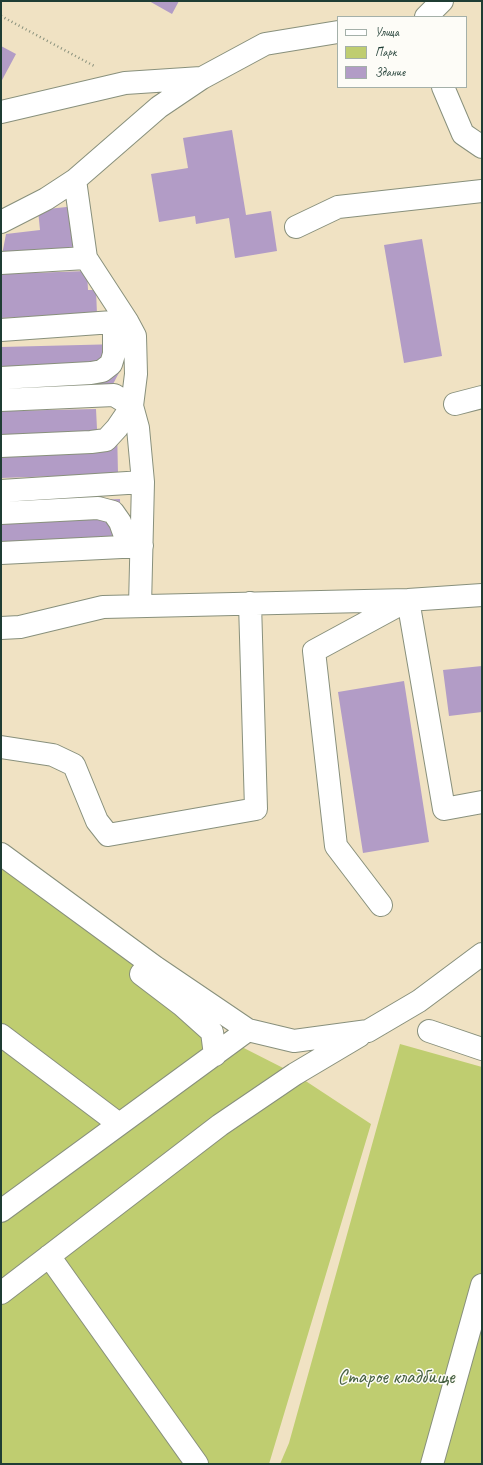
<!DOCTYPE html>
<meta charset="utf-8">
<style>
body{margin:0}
#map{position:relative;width:483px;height:1465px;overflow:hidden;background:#f0e2c3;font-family:Caveat,sans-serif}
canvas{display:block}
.frame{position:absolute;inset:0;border:2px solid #1f3d34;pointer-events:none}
.legend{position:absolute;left:337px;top:16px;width:130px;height:72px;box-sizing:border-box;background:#fdfcf7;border:1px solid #a4b0a9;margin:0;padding:5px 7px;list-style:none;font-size:12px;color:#1f3d34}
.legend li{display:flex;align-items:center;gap:8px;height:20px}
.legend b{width:20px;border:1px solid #a4b0a9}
</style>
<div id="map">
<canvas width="483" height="1465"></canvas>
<div class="frame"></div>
<ul class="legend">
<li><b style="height:5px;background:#fff"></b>Улица</li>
<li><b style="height:11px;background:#bfcd70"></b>Парк</li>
<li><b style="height:11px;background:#b29cc6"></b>Здание</li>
</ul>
</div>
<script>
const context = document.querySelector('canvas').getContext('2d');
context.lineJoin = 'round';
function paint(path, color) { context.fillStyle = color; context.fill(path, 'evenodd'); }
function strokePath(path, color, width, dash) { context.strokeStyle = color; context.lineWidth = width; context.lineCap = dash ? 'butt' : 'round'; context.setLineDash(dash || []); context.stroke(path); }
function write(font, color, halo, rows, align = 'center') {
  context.font = font + ' Caveat,sans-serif'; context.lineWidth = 3; context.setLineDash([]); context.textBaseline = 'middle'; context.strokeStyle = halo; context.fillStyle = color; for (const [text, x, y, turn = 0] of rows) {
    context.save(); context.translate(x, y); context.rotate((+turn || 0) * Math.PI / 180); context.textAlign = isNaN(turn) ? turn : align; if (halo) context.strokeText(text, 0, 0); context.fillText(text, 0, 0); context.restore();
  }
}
paint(new Path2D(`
 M1 859 171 988 232 1042 295 1074 371 1124 269 1464H1Z
 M400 1044 482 1067V1464H280L289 1443Z`), '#bfcd70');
paint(new Path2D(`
 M149 1H179L172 14Z
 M1 46 16 54 1 82Z
 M232 130 246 215 271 211 277 251 235 258 229 218 196 224 195 216 159 222 151 174 188 168 183 138Z
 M76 206 81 247 2 255 6 234 40 230 38 210Z
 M422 239 442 356 404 363 384 245Z
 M87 271 88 290H96L97 314 1 318V274Z
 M121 344 122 367 112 386 1 389V347Z
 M96 409 97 429 117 428 118 474 1 478V411Z
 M120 499 121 553 1 556V503Z
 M482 666V712L449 716 443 670Z
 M404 681 429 842 363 853 338 692Z`), '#b29cc6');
const minor = new Path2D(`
 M426 17 442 1
 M443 87 463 134 482 147
 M1 112 125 83 201 78
 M1 222 46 199 75 180 159 107 202 78 265 44 338 32
 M296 227 338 207 482 191
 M1 263 86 258
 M1 330 127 321
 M1 378 91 373 102 371 111 364 114 354V322
 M1 400 114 395 132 406 136 374 135 336 127 321 86 258 75 180
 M455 404 482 397
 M132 406 138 428 143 482 140 606
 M1 446 91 442 106 440 117 428 132 406
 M1 491 143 482
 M1 513 98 508 113 512 120 522 129 547
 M1 553 142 546
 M1 628 20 627 103 607 408 600 482 595
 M1 747 53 755 74 765 97 821 108 835 256 809 250 603
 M1 854 155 967 248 1030 294 1041 368 1031 419 1001 482 954
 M381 905 336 846 314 651 408 600 444 809 482 802
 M141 974 183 1006 212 1032 215 1055
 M429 1031 482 1049
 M1 1035 119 1124
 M1 1211 248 1030
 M49 1256 197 1464
 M1 1293 220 1125 295 1074 359 1036
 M432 1464 482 1285`);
strokePath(minor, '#88907c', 24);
strokePath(new Path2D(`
 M1 16 96 67`), '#88907c', 2.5, [1, 3]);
strokePath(minor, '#fff', 22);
write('20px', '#476143', '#fdfcf7', [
 ["Старое кладбище",396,1378]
]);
</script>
